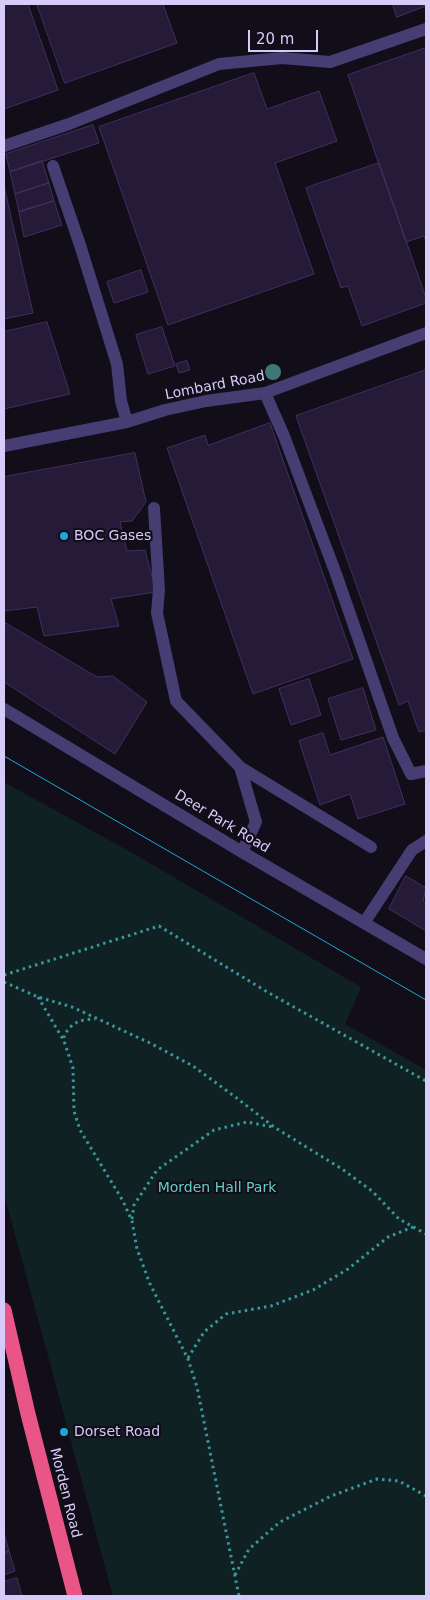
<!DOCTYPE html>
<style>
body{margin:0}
#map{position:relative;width:430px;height:1600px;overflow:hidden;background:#110d19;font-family:"DejaVu Sans",sans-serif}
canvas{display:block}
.frame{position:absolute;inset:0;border:5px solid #d7cbf9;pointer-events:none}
.scale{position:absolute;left:248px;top:30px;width:70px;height:22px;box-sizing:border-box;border:2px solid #d7cbf9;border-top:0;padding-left:6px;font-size:15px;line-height:18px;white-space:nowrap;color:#d7cbf9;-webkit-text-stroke:4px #110d19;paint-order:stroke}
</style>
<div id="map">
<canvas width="430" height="1600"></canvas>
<div class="frame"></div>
<div class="scale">20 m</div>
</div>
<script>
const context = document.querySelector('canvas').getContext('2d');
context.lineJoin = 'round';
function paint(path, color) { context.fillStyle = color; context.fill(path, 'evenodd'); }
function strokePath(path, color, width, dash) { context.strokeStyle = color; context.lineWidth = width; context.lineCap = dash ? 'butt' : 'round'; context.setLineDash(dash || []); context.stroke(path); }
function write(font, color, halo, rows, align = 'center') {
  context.font = font + ' "DejaVu Sans",sans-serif'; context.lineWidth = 4.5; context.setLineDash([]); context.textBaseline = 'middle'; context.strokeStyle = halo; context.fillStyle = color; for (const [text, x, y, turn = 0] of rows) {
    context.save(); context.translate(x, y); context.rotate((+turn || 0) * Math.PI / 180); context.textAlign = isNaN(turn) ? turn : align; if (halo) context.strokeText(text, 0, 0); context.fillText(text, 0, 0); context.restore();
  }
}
paint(new Path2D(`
 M4 782 136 855 361 987 345 1024 426 1070V1596H113L4 1194Z`), '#102123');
const building = new Path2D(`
 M4 4H28L58 90 4 109Z
 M37 4H163L177 43 65 83Z
 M393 4H426V6L397 17Z
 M426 48V242L424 236 406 242 348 75Z
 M254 73 267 109 319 91 337 141 275 163 314 274 168 325 99 127Z
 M93 125 99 143 10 172 6 154Z
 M42 161 49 183 15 194 10 172Z
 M379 163 426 298V303L362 326 348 286 341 288 306 188Z
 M49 183 54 201 19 212 15 194Z
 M4 186 33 313 4 319Z
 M54 201 62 225 24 237 19 212Z
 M141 270 148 292 114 303 107 282Z
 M47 322 70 394 4 409V332Z
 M162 327 175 366 148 374 136 335Z
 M187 361 190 370 179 373 176 364Z
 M426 370V730L419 732 408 701 399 705 296 416Z
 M270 423 353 659 253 694 167 448 205 435 208 445Z
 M135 453 146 502 132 521 120 522 127 551 145 550 156 592 111 599 119 626 44 636 37 607 4 611V477Z
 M4 622 97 677 113 676 147 702 115 754 4 682Z
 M309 679 321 715 291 725 279 689Z
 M363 688 376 730 341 740 328 699Z
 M323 733 330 755 383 737 405 804 358 819 350 794 320 805 299 741Z
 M406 876 426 888 423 901 426 903V931L389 909Z
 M4 1533 9 1551 4 1553Z
 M9 1551 15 1571 4 1575V1553Z
 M17 1578 22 1596H4V1582Z`);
paint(building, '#251b38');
strokePath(building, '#403061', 1);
strokePath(new Path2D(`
 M4 975 159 926 269 993 426 1081
 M4 982 38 997 72 1007 150 1043 193 1066 238 1099 274 1127 342 1169 372 1191 399 1219 426 1234
 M38 997 64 1041 73 1068 74 1111 80 1130 123 1201 132 1221 137 1249 150 1284 188 1359 197 1387 239 1596
 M64 1038V1035C74 1021 79 1020 95 1019
 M132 1219 134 1205 157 1170 214 1130 247 1122 273 1127
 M188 1358 204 1332 226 1314 271 1306 313 1290 348 1269 388 1237 413 1227
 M235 1575 249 1549 280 1522 331 1496 377 1479 399 1481 426 1496`), '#3a969e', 3, [2.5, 4]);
strokePath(new Path2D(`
 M4 146 69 124 219 64 282 58 330 62 426 29
 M53 166 80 245 117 364 121 401 127 422
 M265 393 284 436 336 574 393 738 411 774 426 771
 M4 446 127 422 165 410 206 401 265 393 426 333
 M154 508 159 590 157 613 176 701 240 767 256 822 242 852
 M4 709 242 852 426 959
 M240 767 371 847
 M364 923 412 850 426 841`), '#463d73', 12);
strokePath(new Path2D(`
 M4 1310 28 1414 75 1596`), '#ea5588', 15);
strokePath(new Path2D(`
 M4 756 426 1000`), '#1aa9d6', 1);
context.fillStyle = '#3e7776';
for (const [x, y] of [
 [273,372]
]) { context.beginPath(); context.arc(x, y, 8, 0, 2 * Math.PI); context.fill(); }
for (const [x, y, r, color] of [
 [64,536,5,"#1aa9d6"],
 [64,1432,5,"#1aa9d6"]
]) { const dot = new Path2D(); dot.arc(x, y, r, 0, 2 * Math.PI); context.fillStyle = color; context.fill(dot); strokePath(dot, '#110d19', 2); }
write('14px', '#d7cbf9', '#110d19', [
 ["Lombard Road",215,386,-11],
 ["Deer Park Road",222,822,31],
 ["Morden Road",65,1493,76]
]);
write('14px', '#d7cbf9', '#110d19', [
 ["BOC Gases",74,536],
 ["Dorset Road",74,1432]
], 'left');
write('14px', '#62cec2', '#110d19', [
 ["Morden Hall Park",217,1188]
]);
</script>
